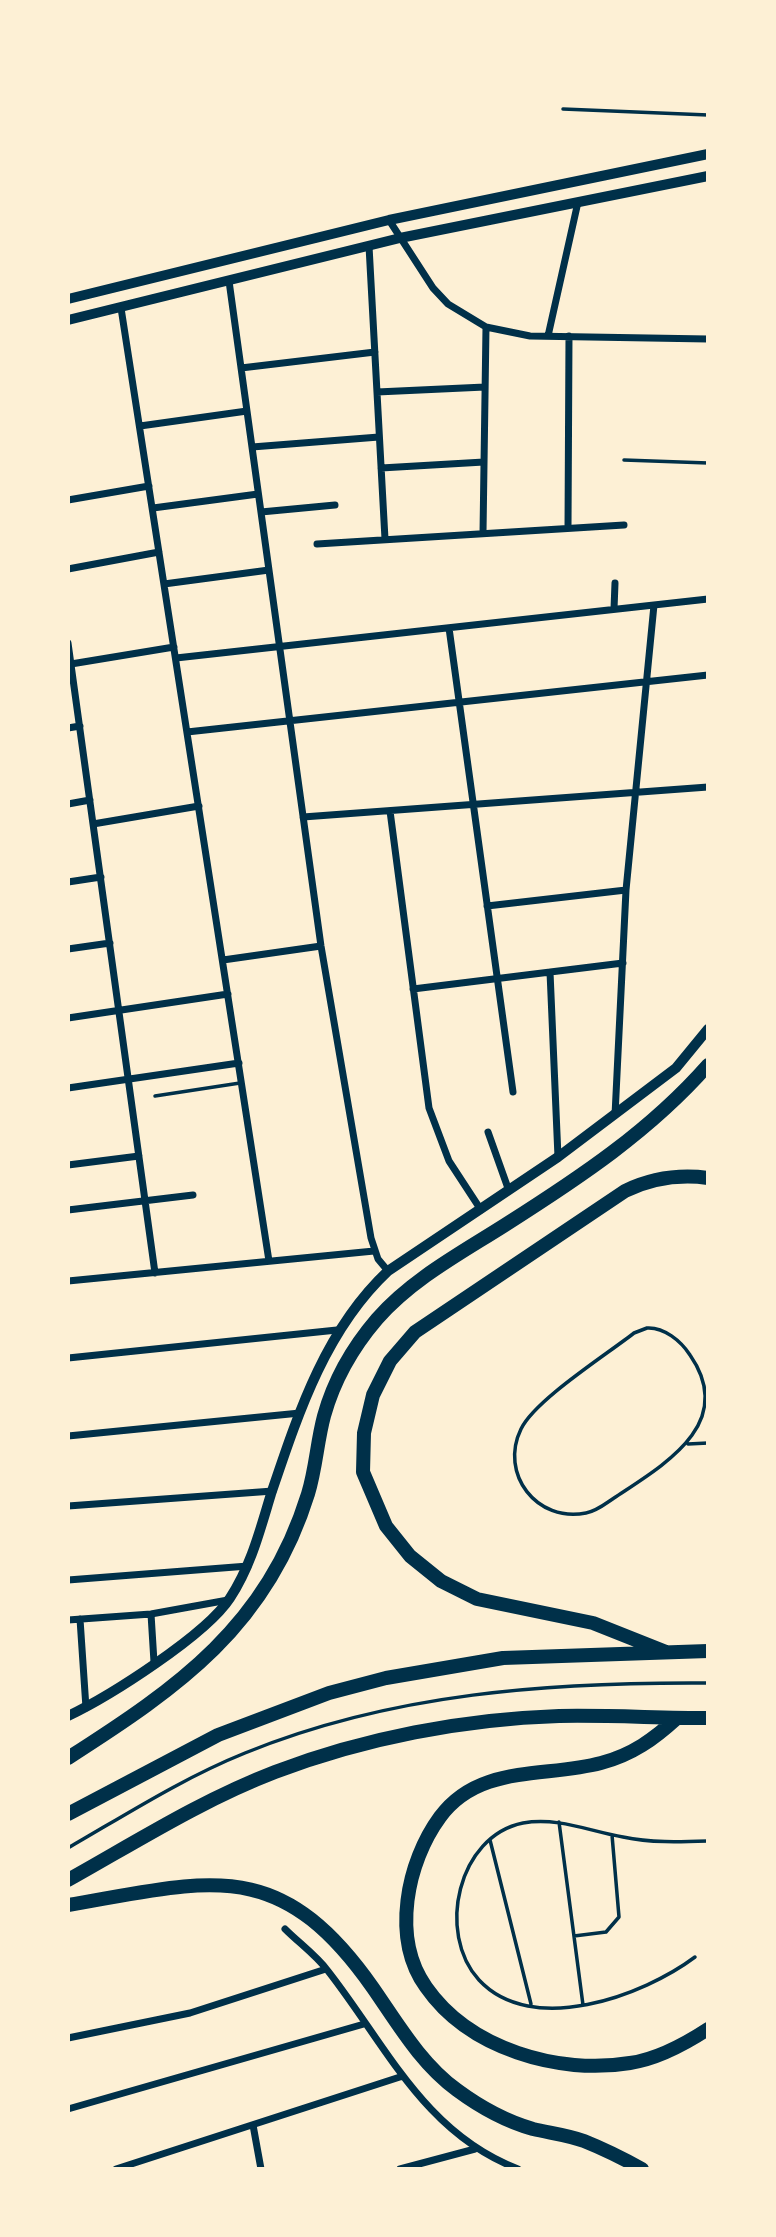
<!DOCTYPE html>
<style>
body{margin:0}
#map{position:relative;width:776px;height:2237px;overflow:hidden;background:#fdf0d5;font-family:"PT Serif",serif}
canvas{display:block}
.frame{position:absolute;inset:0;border:70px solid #fdf0d5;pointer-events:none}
</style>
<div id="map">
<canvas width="776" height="2237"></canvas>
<div class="frame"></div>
</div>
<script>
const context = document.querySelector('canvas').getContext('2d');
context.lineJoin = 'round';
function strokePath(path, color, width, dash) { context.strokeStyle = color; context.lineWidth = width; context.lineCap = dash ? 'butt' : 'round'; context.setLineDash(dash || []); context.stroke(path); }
strokePath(new Path2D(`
 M563 109 708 115
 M624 460 708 463
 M155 1096 240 1083
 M647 1328C664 1327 681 1341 690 1355 738 1424 662 1466 614 1498 605 1504 597 1511 586 1513 537 1523 499 1474 521 1429 535 1400 606 1355 634 1333Z
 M688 1444 708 1443
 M559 1822 583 2005
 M490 1840 531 2004
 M68 1848C127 1814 183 1778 245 1753 392 1693 551 1682 708 1683
 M574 1936 606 1932 619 1917 612 1835
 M695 1957C643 1996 532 2037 479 1980 436 1933 458 1836 523 1823 558 1817 589 1831 623 1837 651 1843 679 1842 708 1841`), '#003049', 3.5);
strokePath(new Path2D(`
 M389 220 433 288 448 304 486 327 530 336 708 339
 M369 246 385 539
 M229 281 321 946 371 1238 378 1259 388 1271
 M121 308 269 1261
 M548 336 578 202
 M241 368 375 352
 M377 392 485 387
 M140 426 247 411
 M252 447 379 437
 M381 468 484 462
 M68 500 149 486
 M153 508 258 494
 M261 512 335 505
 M568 528 569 336
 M483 533 486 327
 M317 544 624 525
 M68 569 159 552
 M164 584 269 570
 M614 609 615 583
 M449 628 513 1092
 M68 643 155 1273
 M176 658 708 599
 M71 664 174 647
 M68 728 80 726
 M187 732 708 675
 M68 804 90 800
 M390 811 429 1108 449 1161 481 1210
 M303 817 708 787
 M93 824 199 806
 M68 882 101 877
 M487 906 626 890
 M68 949 110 943
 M223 960 321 946
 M550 972 558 1157
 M413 989 623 963
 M68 1018 228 994
 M68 1088 239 1063
 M615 1115 626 890 654 605
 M488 1132 509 1191
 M68 1165 139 1156
 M68 1210 193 1195
 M68 1281 374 1251
 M68 1358 337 1330
 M68 1436 300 1413
 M68 1506 273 1491
 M68 1580 248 1566
 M151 1614 154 1662
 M80 1619 86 1708
 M68 1620 151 1614 228 1600
 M285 1929C299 1943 316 1955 328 1971 386 2045 424 2133 518 2169
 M68 2038 190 2013 326 1969
 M68 2109 364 2024
 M253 2125 261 2169
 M116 2169 403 2076
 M400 2169 475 2149`), '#003049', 7);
strokePath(new Path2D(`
 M68 299 389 220 708 154
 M68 320 400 238 708 176
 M68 1716C110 1696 206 1635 230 1598 251 1566 260 1530 271 1494 298 1414 325 1330 388 1271L558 1157 676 1068 708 1029`), '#003049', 10);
strokePath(new Path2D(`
 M666 1652 593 1623 477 1599 441 1581 410 1556 386 1526 363 1472 364 1433 373 1395 390 1361 415 1332 625 1191C652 1178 678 1174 708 1178
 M677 1718C654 1739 632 1755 601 1763 544 1778 479 1764 440 1817 407 1862 391 1938 426 1987 469 2049 559 2075 630 2063 658 2059 685 2044 708 2029
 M68 1758C179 1687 267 1626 308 1494 316 1468 317 1442 324 1416 334 1380 353 1347 377 1319 412 1279 461 1253 505 1225 579 1178 650 1131 708 1065
 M68 1814 218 1735 329 1693 386 1678 503 1658 708 1651
 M68 1880C136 1842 202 1800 275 1772 364 1738 464 1719 559 1716 609 1715 658 1718 708 1718
 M68 1905C210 1881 279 1854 373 1988 398 2024 421 2064 457 2090 480 2107 505 2121 533 2129 550 2133 568 2135 584 2141 604 2149 624 2159 642 2169`), '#003049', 14);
</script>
